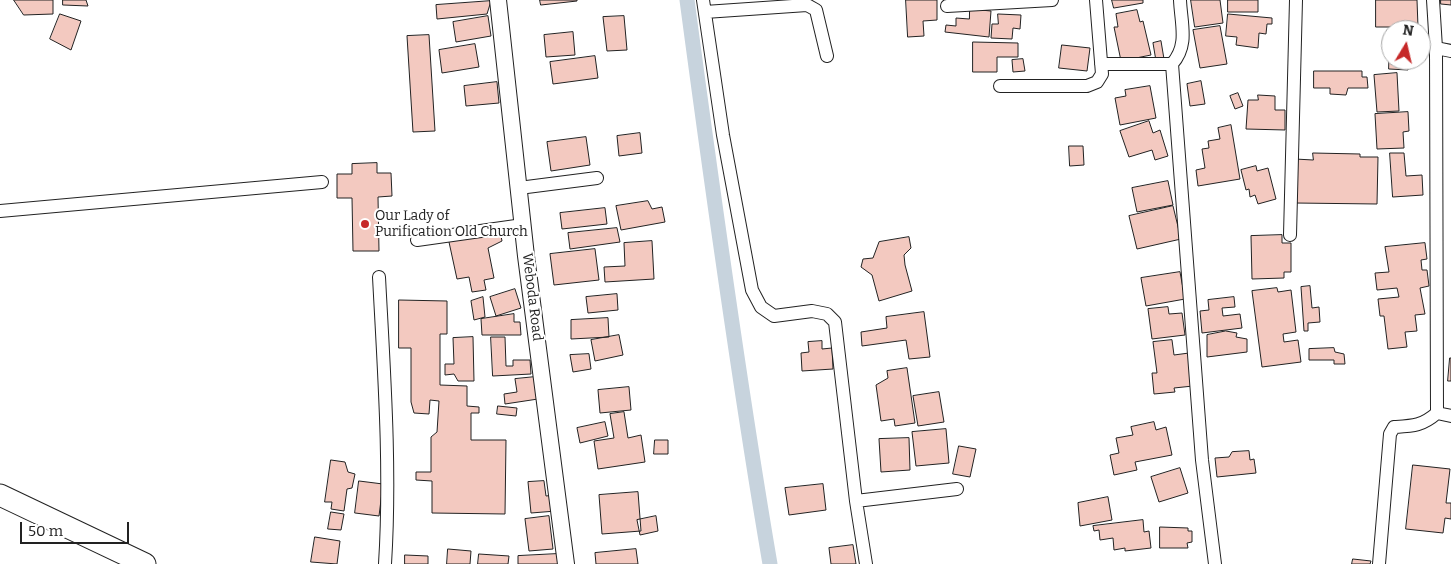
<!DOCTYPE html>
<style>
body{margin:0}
#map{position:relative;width:1451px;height:564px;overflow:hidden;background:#fff;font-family:Bitter,serif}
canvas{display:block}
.north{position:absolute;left:1381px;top:20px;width:50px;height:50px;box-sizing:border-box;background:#fff;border:1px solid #a7a7a7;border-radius:50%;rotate:9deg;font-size:14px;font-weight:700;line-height:20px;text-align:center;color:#222}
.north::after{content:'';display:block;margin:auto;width:18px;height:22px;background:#c62828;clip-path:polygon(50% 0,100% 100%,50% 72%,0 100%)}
.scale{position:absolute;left:20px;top:522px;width:109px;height:22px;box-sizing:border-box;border:2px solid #222;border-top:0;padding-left:6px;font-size:15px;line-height:18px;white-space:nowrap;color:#222;-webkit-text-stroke:4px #fff;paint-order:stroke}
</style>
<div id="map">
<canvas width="1451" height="564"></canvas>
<div class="north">N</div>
<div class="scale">50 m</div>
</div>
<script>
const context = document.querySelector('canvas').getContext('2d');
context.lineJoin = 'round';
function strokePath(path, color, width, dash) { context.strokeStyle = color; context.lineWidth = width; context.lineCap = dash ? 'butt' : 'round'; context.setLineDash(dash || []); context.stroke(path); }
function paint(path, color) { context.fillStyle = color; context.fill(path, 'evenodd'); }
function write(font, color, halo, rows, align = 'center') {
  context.font = font + ' Bitter,serif'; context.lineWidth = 4; context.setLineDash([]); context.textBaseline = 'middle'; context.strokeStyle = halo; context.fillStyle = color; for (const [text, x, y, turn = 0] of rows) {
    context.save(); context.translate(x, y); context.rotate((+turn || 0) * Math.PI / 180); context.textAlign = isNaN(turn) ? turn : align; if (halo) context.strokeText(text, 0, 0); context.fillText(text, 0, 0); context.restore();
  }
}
strokePath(new Path2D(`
 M687 0C712 188 738 377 770 564`), '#c7d3dd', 15);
const building = new Path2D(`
 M14 0H53V14L24 15Z
 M63 0H86L88 6 63 5Z
 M540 0H577V1L541 5Z
 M906 0H937V20L923 21 924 36 908 37Z
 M1112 0H1143V3L1114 8Z
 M1191 0H1220L1223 23 1195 27Z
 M1228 0H1258V12H1228Z
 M1376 0H1417L1418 27H1376Z
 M1441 0H1451V5L1441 4Z
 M491 1 487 14 437 19 436 5Z
 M970 9 991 11 989 37 945 32 946 25 956 26V18L969 19Z
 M1137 10 1140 22 1143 21 1151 55 1121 61 1114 27H1118L1116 14Z
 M60 14 81 21 71 50 50 39Z
 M998 14 1021 15 1020 29 1013 28 1012 39 991 38 992 24H998Z
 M1228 14 1272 18V24H1267L1266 34 1259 33 1258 48 1236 45 1237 37 1226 36Z
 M488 16 491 36 456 42 453 22Z
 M624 16 627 50 607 51 603 17Z
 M1220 26 1227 64 1200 68 1193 30Z
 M573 32 575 55 546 57 544 35Z
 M1390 34H1391V60H1408V70L1389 69Z
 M429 35 435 131 413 132 407 36Z
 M1161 41 1164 59 1156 61 1153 43Z
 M973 42 1018 43V57H997V72H973Z
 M475 44 479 67 442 73 439 50Z
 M1062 45 1090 48 1087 71 1059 68Z
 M595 56 598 78 553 84 550 62Z
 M1023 59 1025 71 1013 72 1012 60Z
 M1314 71H1362V77H1367L1368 88H1348L1346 95 1330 94V88H1314Z
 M1397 73 1399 111 1377 112 1374 75Z
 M1201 81 1205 104 1190 106 1187 84Z
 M497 82 499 103 466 106 464 86Z
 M1150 86 1156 118 1120 125 1115 98 1126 96 1125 90Z
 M1238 93 1243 106 1235 109 1230 96Z
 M1258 95 1275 96V110H1285V130L1246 129 1248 100H1258Z
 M1408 112 1409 131 1403 132 1404 148 1377 149 1375 114Z
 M1149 121 1153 133 1160 130 1168 156 1155 160 1152 150 1129 157 1120 131Z
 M1231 125 1240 179 1198 186 1196 170 1205 168 1202 149 1209 148 1208 141 1220 139 1218 128Z
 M640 133 642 153 619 156 617 136Z
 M586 137 590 165 551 171 547 142Z
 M1069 146H1083L1084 165 1070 166Z
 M1313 153 1360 154V157H1378L1377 204 1295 203V159L1313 160Z
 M1390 153H1404L1406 176 1422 175 1423 195 1393 197Z
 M377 163V173H391L392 196 378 197 379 251H353L352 198H337V174H352V164Z
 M1256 166 1257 171 1268 168 1276 199 1258 204 1255 195 1250 197 1249 189 1246 190 1241 170Z
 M1168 181 1173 205 1137 212 1132 188Z
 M648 201 652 209 662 207 665 222 621 230 616 206Z
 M1173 206 1181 239 1137 249 1129 216Z
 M605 208 607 224 562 229 560 213Z
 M617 228 620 242 570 249 568 233Z
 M500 231 502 241 488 248 494 278 484 280 486 290 472 292 469 277 457 279 449 242Z
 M1282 235V243H1291V272H1284V278L1252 279 1251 236Z
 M909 237 911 248 904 255 905 265 912 291 879 301 872 275 861 267 863 259 873 258 879 242Z
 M652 241 654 279 605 282 604 267 625 266 624 243Z
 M1425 243 1427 259 1421 260 1422 270H1427L1429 286 1420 288 1425 314 1415 315 1417 331 1405 332 1407 347 1388 349 1384 316H1380L1378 299 1399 297 1397 288 1377 290 1375 273 1389 272 1385 247Z
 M595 249 599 280 554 285 550 254Z
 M1180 272 1185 299 1146 306 1141 278Z
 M1310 286 1312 308 1319 307 1320 322 1308 323V331H1304L1301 287Z
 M1277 288 1278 292 1291 290 1296 332 1283 334 1284 342 1298 340 1301 362 1262 367 1252 291Z
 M515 289 521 308 496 316 490 297Z
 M617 294 618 310 588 313 586 297Z
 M483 297 485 317 474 320 471 301Z
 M1234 297 1235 307 1222 308 1223 316 1240 314 1242 328 1202 333 1200 311 1209 310 1208 300Z
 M399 300 447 301V334H440V385L467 386V406L479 407V413H471V440H506L505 514 432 513V481L416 480V472H431V437L437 432 439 401 430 400 429 414 414 413 411 402V348H399Z
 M1168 307 1169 314 1182 313 1185 335 1152 339 1148 309Z
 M924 312 930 357 909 359 906 340 862 346 861 332 887 328 886 317Z
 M514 314V322H520L521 335H482L481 319Z
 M608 318 609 337 571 339V320Z
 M1226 331 1237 333 1236 337 1247 339V352L1207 357V335Z
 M619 335 623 355 595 361 591 340Z
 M473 337 474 381H458L454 374 445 375V364H454L453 338Z
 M491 337H505L506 366H513V360H530L531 374 493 376Z
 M1172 340 1174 355 1189 353 1193 386 1174 388 1175 392 1154 394 1152 373H1157L1153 342Z
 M822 341V349L832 348 833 369 802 371 801 353 809 352 808 342Z
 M1334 348 1335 352 1344 354 1345 364H1334V360H1309V349Z
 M589 354 591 369 573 372 570 355Z
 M1450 358H1451V381H1448Z
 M907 368 915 423 895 426 894 419 881 421 876 385 888 378 887 371Z
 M535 377 538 399 505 404 504 394 517 392 515 379Z
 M629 387 631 410 600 413 598 390Z
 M939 392 944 422 918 426 913 396Z
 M498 406 517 408 516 416 497 414Z
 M624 412 628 438 641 435 645 462 598 469 594 441 614 438 610 414Z
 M605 422 608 436 580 443 577 428Z
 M1154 422 1156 430 1166 427 1172 455 1135 462 1137 470 1114 475 1110 455 1119 453 1116 438 1133 435 1131 427Z
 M946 429 949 463 916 466 912 432Z
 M909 438 910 470 881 472 879 439Z
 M655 440H668V454H654Z
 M959 446 976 449 970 477 953 474Z
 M1249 451 1250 460 1254 459 1256 473 1217 477 1215 458 1229 457 1232 452Z
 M331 460 345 462 348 472 355 474 352 488 347 489 344 511 331 509 332 502H325Z
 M1413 465 1450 469 1446 503H1451V519L1445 518 1443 533 1406 529Z
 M1180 468 1188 493 1159 502 1151 477Z
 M359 481 383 484 379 516 355 513Z
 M544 481 546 496 554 495 556 511 531 513 528 482Z
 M823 484 826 510 789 515 785 488Z
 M638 492 641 531 602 534 599 495Z
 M1108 497 1112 520 1080 526 1078 503Z
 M331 512 344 514 341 530 328 529Z
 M549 516 553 549 529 551 525 519Z
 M656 516 658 531 640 535 637 520Z
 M1143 520 1144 532 1149 531 1151 548 1125 551V548L1114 550 1113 538 1100 540 1099 530 1094 531 1093 526Z
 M1160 527 1188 528V531H1192V542L1187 543 1188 548H1160Z
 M315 537 340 541 337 564 311 562Z
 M853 545 856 564H831L829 548Z
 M448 549 471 551 470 564H447Z
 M636 549 638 564H596L595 553Z
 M479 554 509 556 508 564H478Z
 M557 554 558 564H518V556Z
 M405 555 428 556V564H405Z
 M1353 559 1371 561 1370 564H1352Z`);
paint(building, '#f3c9c0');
strokePath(building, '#222', 1);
const minor = new Path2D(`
 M703 0 723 135 752 290 761 307 774 316 812 311 827 314 835 322 856 501 866 564
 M1180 0C1181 24 1189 45 1172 64L1202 460 1215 564
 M1433 0 1436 48 1437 413 1451 416
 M947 6 1052 0
 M705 12 807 5 816 10 827 56
 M1436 48 1451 51
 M1101 64H1172
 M1000 86H1087L1097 82 1102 74 1096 0
 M519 188 597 178
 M0 211 322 182
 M1290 235 1296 0
 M417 240 523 225
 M379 277C384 372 391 469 385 564
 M856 501 957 489
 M1379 564 1390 434 1394 427C1413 426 1422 426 1437 413`);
const tertiary = new Path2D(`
 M498 0 526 256 566 564`);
const primary = new Path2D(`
 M0 495 145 564`);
strokePath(minor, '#222', 14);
strokePath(tertiary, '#222', 18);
strokePath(primary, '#222', 23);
strokePath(minor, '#fff', 12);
strokePath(tertiary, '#fff', 16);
strokePath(primary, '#fff', 21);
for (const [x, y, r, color] of [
 [365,224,5,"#c62828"]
]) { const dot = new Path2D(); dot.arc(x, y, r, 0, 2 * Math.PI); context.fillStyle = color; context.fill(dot); strokePath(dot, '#fff', 2); }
write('14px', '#222', '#fff', [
 ["Our Lady of",375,216],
 ["Purification Old Church",375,232]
], 'left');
write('14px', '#222', '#fff', [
 ["Weboda Road",532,297,83]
]);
</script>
